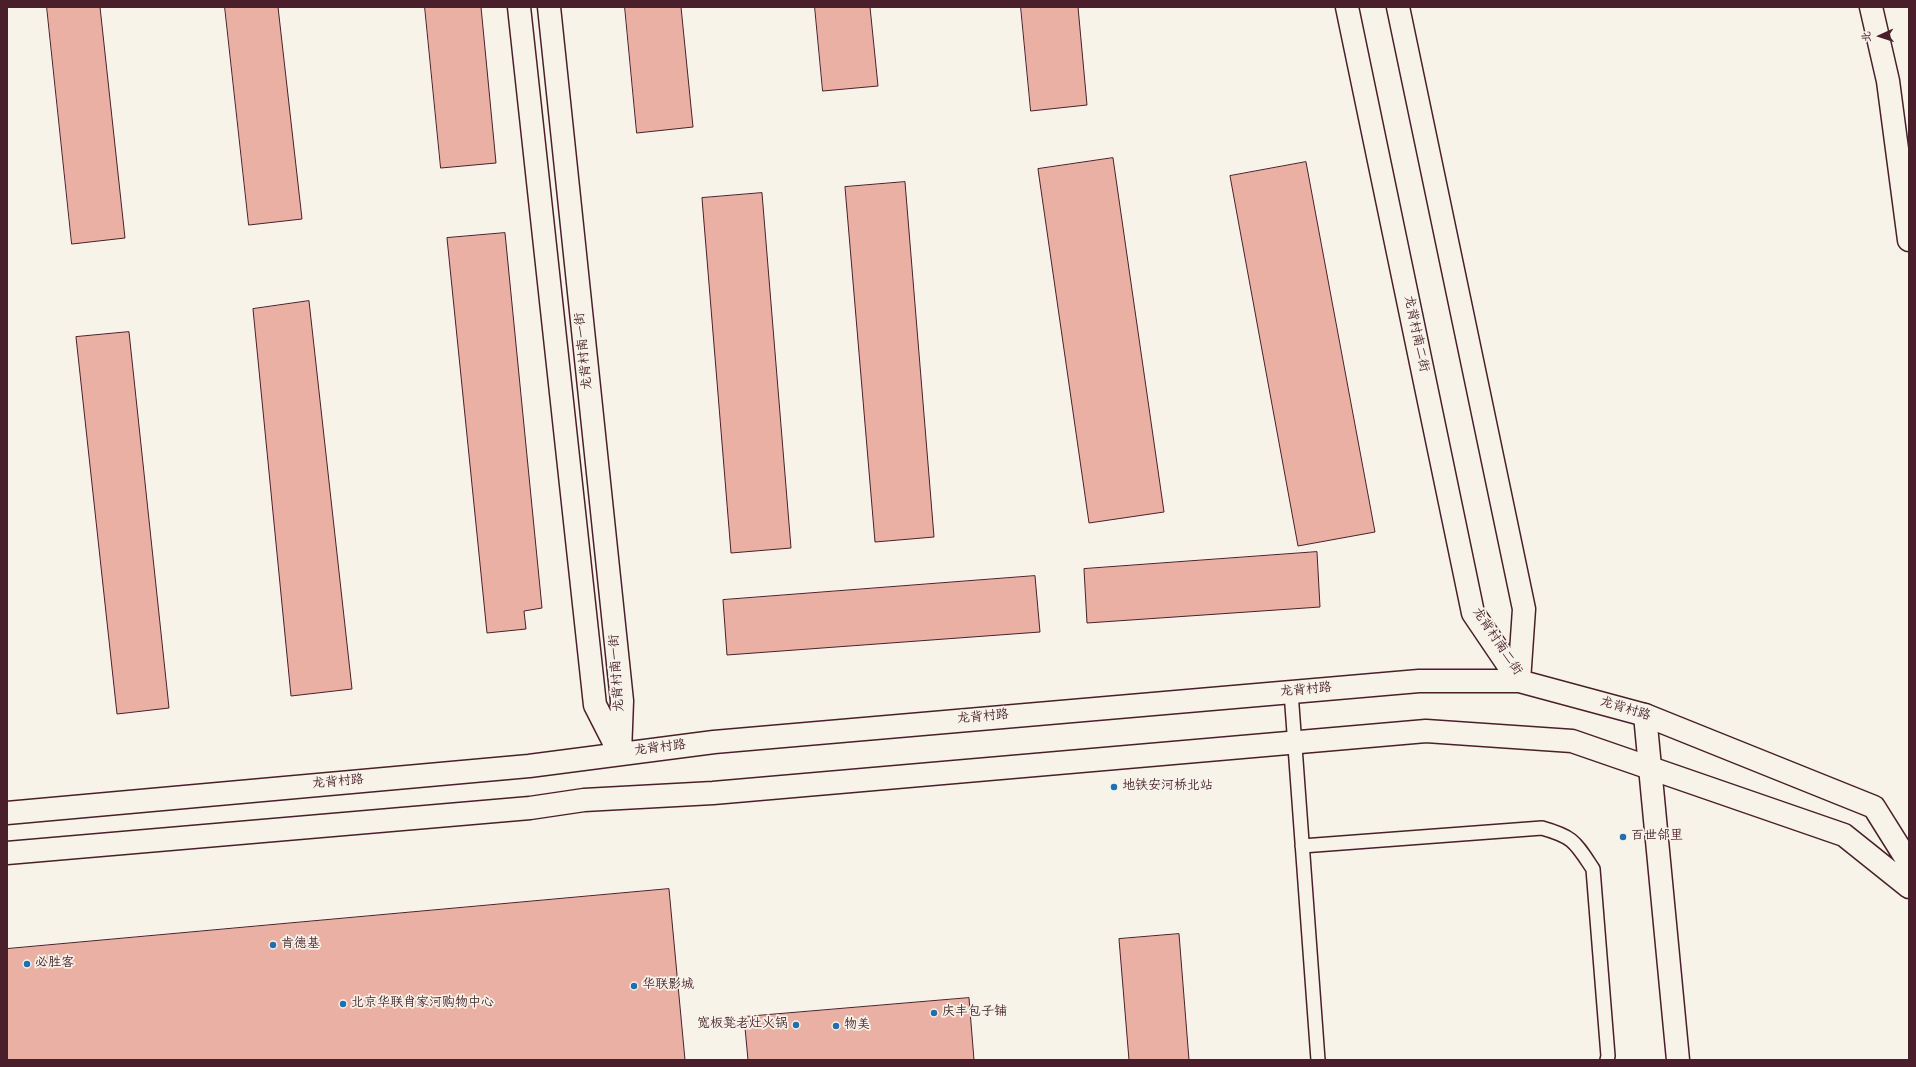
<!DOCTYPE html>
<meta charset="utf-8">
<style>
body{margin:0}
#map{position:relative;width:1916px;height:1067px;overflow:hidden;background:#f7f3e8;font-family:"Gochi Hand","LXGW WenKai TC",sans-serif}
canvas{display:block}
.frame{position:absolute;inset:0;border:8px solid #4a1f2b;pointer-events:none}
.north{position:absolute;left:1860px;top:16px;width:40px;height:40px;-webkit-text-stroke:3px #f7f3e8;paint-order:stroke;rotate:267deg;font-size:11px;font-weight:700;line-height:16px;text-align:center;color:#4a1f2b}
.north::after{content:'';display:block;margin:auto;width:14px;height:18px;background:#4a1f2b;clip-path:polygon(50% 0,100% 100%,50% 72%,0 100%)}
</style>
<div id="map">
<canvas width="1916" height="1067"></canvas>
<div class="frame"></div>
<div class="north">北</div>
</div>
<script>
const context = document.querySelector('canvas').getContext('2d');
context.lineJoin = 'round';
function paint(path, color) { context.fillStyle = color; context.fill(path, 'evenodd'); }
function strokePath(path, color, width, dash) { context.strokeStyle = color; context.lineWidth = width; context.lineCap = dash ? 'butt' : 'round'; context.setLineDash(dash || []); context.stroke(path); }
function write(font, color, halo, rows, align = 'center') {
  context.font = font + ' "Gochi Hand","LXGW WenKai TC",sans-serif'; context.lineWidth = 3.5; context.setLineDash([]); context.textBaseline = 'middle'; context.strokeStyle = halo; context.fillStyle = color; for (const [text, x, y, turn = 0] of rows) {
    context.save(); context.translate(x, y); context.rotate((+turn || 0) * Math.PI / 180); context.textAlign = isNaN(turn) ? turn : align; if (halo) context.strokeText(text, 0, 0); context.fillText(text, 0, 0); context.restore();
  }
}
const building = new Path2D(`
 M47 7H100L125 238 72 244Z
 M225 7H278L302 219 249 225Z
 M425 7H481L496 163 441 168Z
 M625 7H681L693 127 637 133Z
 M815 7H870L878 86 823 91Z
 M1021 7H1078L1087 105 1031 111Z
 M1113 158 1164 512 1089 523 1038 169Z
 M1306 162 1375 532 1298 546 1230 176Z
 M905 182 934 537 875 542 845 187Z
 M762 193 791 548 731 553 702 198Z
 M505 233 542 608 524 611 526 629 487 633 447 238Z
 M309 301 352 689 291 696 253 309Z
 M129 332 169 708 117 714 76 337Z
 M1317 552 1320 607 1087 623 1084 569Z
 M1035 576 1040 632 727 655 723 600Z
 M669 889 685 1060H7V949Z
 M1179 934 1189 1060H1129L1119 939Z
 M969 998 974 1060H748L744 1017Z`);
paint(building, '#eab0a4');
strokePath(building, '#4a1f2b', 1);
const service = new Path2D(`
 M1291 692 1318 1060
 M1302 846 1542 828C1574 837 1575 842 1593 869L1608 1056 1607 1060`);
const minor = new Path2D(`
 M1871 7 1888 81 1909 240
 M1645 715 1678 1060`);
const tertiary = new Path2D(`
 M519 7 595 705 620 754
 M549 7 622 701 620 753
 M1347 7 1473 613 1519 681
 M1398 7 1524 609 1519 681
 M7 813 529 766 714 742 1419 681H1519L1645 715 1874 807 1909 863
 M7 853 530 808 584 800 713 793 1426 731 1572 741 1844 835 1909 887`);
strokePath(service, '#4a1f2b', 16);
strokePath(minor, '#4a1f2b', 25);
strokePath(tertiary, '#4a1f2b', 25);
strokePath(service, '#f7f3e8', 13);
strokePath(minor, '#f7f3e8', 22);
strokePath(tertiary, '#f7f3e8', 22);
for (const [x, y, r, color] of [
 [1114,787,4,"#1f6fb2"],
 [1623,837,4,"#1f6fb2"],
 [273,945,4,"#1f6fb2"],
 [27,964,4,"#1f6fb2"],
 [634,986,4,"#1f6fb2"],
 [343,1004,4,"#1f6fb2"],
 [934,1013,4,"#1f6fb2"],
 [796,1025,4,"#1f6fb2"],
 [836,1026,4,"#1f6fb2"]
]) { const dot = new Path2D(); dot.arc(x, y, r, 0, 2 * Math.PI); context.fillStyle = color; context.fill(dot); strokePath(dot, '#f7f3e8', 1.5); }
write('13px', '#4a1f2b', '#f7f3e8', [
 ["龙背村南二街",1415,334,78],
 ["龙背村南一街",585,351,-96],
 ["龙背村南二街",1496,642,56],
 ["龙背村南一街",618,673,-94],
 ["龙背村路",1306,691,-5],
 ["龙背村路",1625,710,17],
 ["龙背村路",983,718,-5],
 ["龙背村路",660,749,-7],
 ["龙背村路",338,783,-5]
]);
write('13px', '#4a1f2b', '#f7f3e8', [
 ["地铁安河桥北站",1122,787],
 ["百世邻里",1631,837],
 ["肯德基",281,945],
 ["必胜客",35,964],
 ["华联影城",642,986],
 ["北京华联肖家河购物中心",351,1004],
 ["庆丰包子铺",942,1013],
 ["宽板凳老灶火锅",788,1025,"right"],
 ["物美",844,1026]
], 'left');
</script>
